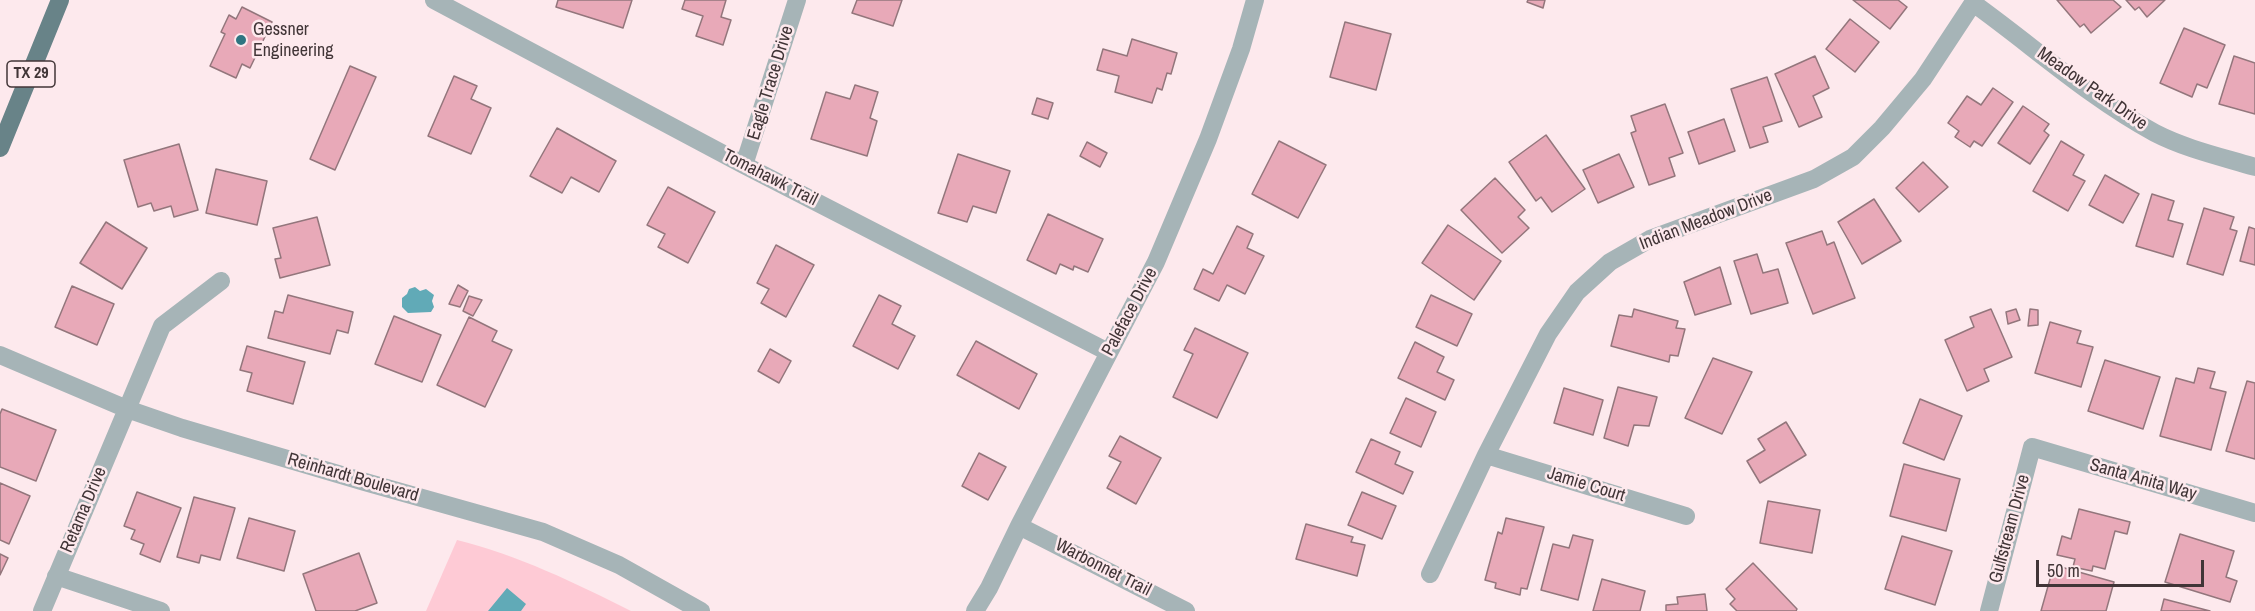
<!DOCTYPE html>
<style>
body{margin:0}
#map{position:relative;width:2255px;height:611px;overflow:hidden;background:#fde9ed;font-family:"Archivo Narrow",sans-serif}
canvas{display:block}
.scale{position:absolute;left:2036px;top:560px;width:168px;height:27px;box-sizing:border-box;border:3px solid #413537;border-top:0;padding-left:8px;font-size:18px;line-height:21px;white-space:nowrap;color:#413537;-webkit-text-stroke:4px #fde9ed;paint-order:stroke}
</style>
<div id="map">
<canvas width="2255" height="611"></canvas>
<div class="scale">50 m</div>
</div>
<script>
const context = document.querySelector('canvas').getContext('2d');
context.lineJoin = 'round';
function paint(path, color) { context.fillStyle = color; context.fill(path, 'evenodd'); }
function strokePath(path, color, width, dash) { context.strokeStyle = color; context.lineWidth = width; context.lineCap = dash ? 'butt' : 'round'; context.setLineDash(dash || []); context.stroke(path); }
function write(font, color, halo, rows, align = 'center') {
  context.font = font + ' "Archivo Narrow",sans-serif'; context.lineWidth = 5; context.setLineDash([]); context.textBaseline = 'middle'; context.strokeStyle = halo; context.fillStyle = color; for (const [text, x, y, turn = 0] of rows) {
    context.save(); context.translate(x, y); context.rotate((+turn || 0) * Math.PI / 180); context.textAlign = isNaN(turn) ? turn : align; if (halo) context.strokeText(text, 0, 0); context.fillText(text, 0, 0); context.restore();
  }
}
paint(new Path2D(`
 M457 540C518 555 575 583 631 611H426Z`), '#fecad5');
paint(new Path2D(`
 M415 287 420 291 426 289 434 295 432 301 434 307 431 312 408 313 402 307V298L407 294 409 289Z
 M507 588 526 604 521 611H488Z`), '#61aab7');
const building = new Path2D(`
 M558 0H632L623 28 556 7Z
 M685 0H726L721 17 731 20 723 45 696 36 703 16 682 9Z
 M857 0H902L893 26 852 13Z
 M1528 0H1545L1543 8 1527 2Z
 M1853 0H1898L1907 7 1890 29Z
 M2057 0H2113L2121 7 2091 33 2084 24 2080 27Z
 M2126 0H2165L2147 17 2139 7 2135 10Z
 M242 7 272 22 250 68 242 64 236 78 210 66 225 34 221 32 229 15 236 19Z
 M1850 19 1879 42 1855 72 1826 49Z
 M1345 22 1391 34 1376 90 1330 77Z
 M2184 28 2225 45 2207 88 2197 84 2192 97 2160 83Z
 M1132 39 1177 53 1171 74 1167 73 1162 90 1157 88 1152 103 1115 92 1119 76 1097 70 1103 49 1127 56Z
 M1815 56 1829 88 1813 96 1822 117 1799 127 1775 74Z
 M2234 56 2255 63V114L2219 104Z
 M350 66 376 77 335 170 310 159Z
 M454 76 477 86 471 99 491 108 471 154 428 136Z
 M1767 77 1782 121 1763 127 1768 142 1750 148 1731 89Z
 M855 85 878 92 870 118 877 121 867 156 811 139 826 92 850 99Z
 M1993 88 2013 102 1982 146 1974 141 1970 147 1955 137 1959 131 1948 123 1967 96 1981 105Z
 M1037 98 1053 103 1048 119 1032 114Z
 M1665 104 1683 153 1669 158 1675 176 1649 185 1631 133 1636 131 1631 116Z
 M2023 106 2049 124 2044 131 2049 135 2030 164 1998 143Z
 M1724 119 1735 151 1699 164 1688 132Z
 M557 128 616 161 599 192 571 177 562 193 530 176Z
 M1546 135 1585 189 1552 212 1541 197 1536 201 1509 162Z
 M1279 141 1326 165 1298 218 1252 194Z
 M2061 141 2084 155 2073 175 2085 181 2068 211 2033 191Z
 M1087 142 1107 153 1100 167 1080 156Z
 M179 144 198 210 174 217 171 206 154 211 151 203 138 207 124 160Z
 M958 154 1010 171 996 213 973 206 967 222 938 213Z
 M1619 154 1634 187 1598 203 1583 170Z
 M1923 162 1948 187 1919 212 1896 188Z
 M216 169 267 181 257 225 206 213Z
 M2105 175 2139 194 2123 223 2089 205Z
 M1495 178 1525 210 1518 217 1529 228 1502 253 1461 210Z
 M668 187 715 212 688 263 658 247 665 234 647 225Z
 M2152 194 2174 201 2168 220 2183 224 2173 257 2136 246Z
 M1874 199 1901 241 1862 264 1838 222Z
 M2204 208 2234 217 2230 229 2237 231 2223 275 2187 264Z
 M1048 214 1103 239 1088 272 1074 266 1073 270 1060 264 1056 274 1027 260Z
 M317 217 330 265 280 278 275 259 281 258 273 228Z
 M106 222 147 248 122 289 80 263Z
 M1448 225 1501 261 1474 300 1422 263Z
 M1237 226 1253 234 1247 248 1264 256 1245 294 1227 285 1219 301 1194 289 1203 269 1213 274Z
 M2249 227 2255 229V265L2240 261Z
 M1822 231 1827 245 1834 242 1855 298 1813 314 1786 243Z
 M776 245 814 265 786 317 761 303 769 289 757 283Z
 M1757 254 1763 273 1778 269 1788 303 1751 314 1734 261Z
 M1720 267 1731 304 1695 315 1684 282Z
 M458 285 468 291 460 307 449 304Z
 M72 286 114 304 97 345 55 327Z
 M288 295 353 312 348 333 337 330 330 354 268 338 275 311 283 313Z
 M879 295 901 306 892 324 915 336 898 369 853 346Z
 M1431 295 1472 314 1457 346 1416 327Z
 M469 296 482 300 473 316 463 311Z
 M1634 309 1678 321 1676 328 1685 329 1678 356 1670 355 1669 362 1611 346 1619 315 1632 317Z
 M1991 309 2012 357 1984 369 1989 381 1967 391 1945 340 1974 327 1970 317Z
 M2016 309 2020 320 2008 324 2006 312Z
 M2030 309 2038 310V325L2028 326Z
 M394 316 441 335 422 382 375 364Z
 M469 317 497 331 492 341 512 350 485 407 437 385Z
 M2050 322 2081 331 2077 343 2093 347 2081 387 2035 373Z
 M1195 328 1248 353 1217 418 1173 397 1193 354 1184 350Z
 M976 341 1037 374 1019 409 957 375Z
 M1415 342 1444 357 1437 372 1454 380 1445 400 1398 378Z
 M247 346 305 362 293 404 247 391 252 373 240 370Z
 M770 349 791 361 779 383 758 371Z
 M1713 358 1752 372 1722 434 1685 418Z
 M2105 360 2160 377 2143 429 2088 411Z
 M2198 368 2215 372 2210 388 2226 392 2211 450 2160 436 2176 378 2194 383Z
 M2247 381 2255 383V459L2226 451Z
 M1618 387 1657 397 1649 426 1634 425 1628 446 1604 438Z
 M1564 388 1603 400 1593 435 1554 423Z
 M1406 398 1436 412 1421 447 1390 433Z
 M1920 399 1962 416 1944 460 1903 443Z
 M2 409 56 430 36 481 0 467V414Z
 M1786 422 1806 455 1760 483 1747 461 1765 450 1758 439Z
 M1120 436 1161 458 1136 504 1107 488 1121 462 1109 456Z
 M1371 439 1400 452 1395 464 1413 472 1403 494 1356 472Z
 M979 453 1006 467 988 500 962 486Z
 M1904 464 1960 479 1946 531 1890 516Z
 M0 483 30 496 9 544 0 540Z
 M137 492 181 508 160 562 140 554 144 544 131 539 135 530 124 526Z
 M1362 492 1396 506 1382 539 1348 525Z
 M194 497 235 508 220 560 201 555 199 563 177 557Z
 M1768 501 1820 510 1812 553 1760 543Z
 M2079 509 2130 522 2127 534 2115 531 2105 569 2093 566 2092 571 2073 567 2075 559 2057 555 2062 536 2071 539Z
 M249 518 295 531 284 571 237 558Z
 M1506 518 1544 527 1527 589 1521 588 1520 595 1495 588 1496 583 1485 580 1498 532 1502 534Z
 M1306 524 1353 537 1351 542 1365 545 1357 576 1296 559Z
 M2180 534 2234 551 2226 577 2237 581 2230 602 2165 582Z
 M1573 535 1593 540 1578 600 1541 590 1553 544 1569 548Z
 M1902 536 1952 551 1935 605 1885 589Z
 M359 553 377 603 355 611H316L303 574Z
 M0 554 8 558 0 575Z
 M1753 563 1797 609 1796 611H1737L1730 604 1735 599 1726 589Z
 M2054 565 2114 582 2106 611H2041Z
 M1602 579 1645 591 1640 611H1593Z
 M1705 594 1707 611H1666V605L1678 604 1677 597Z
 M2164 599 2210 611H2161Z`);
paint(building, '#e8a9b8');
strokePath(building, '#93767c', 1.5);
strokePath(new Path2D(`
 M434 0 744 165 1108 352
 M1973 3C2033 46 2090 98 2155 133 2186 149 2222 157 2255 167
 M744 165 797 0
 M0 355 127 409 182 428 365 482 543 532 619 565 701 611
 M1486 455 1686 516
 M1019 526 1186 611
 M1430 574 1486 455 1548 334 1577 292 1610 262 1650 239 1814 179 1853 157 1882 128 1923 79 1975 0
 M56 576 161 611
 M42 611 162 326 221 281
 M975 611 989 588 1019 526 1156 262 1208 139 1241 49 1255 0
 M1989 611 2032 447 2255 513`), '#a6b4b7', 18);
strokePath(new Path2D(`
 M0 148 60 0`), '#688388', 18);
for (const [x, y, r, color] of [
 [241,40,6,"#2e7581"]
]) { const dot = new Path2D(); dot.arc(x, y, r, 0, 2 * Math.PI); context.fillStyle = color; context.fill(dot); strokePath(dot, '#fde9ed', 2); }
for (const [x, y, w] of [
 [31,74,48]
]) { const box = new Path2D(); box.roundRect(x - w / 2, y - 13, w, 26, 4.5); context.fillStyle = '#fde9ed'; context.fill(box); strokePath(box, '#413537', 1.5); }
write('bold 16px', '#413537', null, [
 ["TX 29",31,74]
]);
write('18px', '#413537', '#fde9ed', [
 ["Gessner",253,30],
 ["Engineering",253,51]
], 'left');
write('18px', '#413537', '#fde9ed', [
 ["Eagle Trace Drive",771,83,-73],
 ["Meadow Park Drive",2092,89,35],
 ["Tomahawk Trail",770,178,27],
 ["Indian Meadow Drive",1706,220,-21],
 ["Paleface Drive",1130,312,-62],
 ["Reinhardt Boulevard",353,478,16],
 ["Santa Anita Way",2143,480,16],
 ["Jamie Court",1586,485,17],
 ["Retama Drive",84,510,-67],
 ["Gulfstream Drive",2010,529,-75],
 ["Warbonnet Trail",1103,568,27]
]);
</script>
